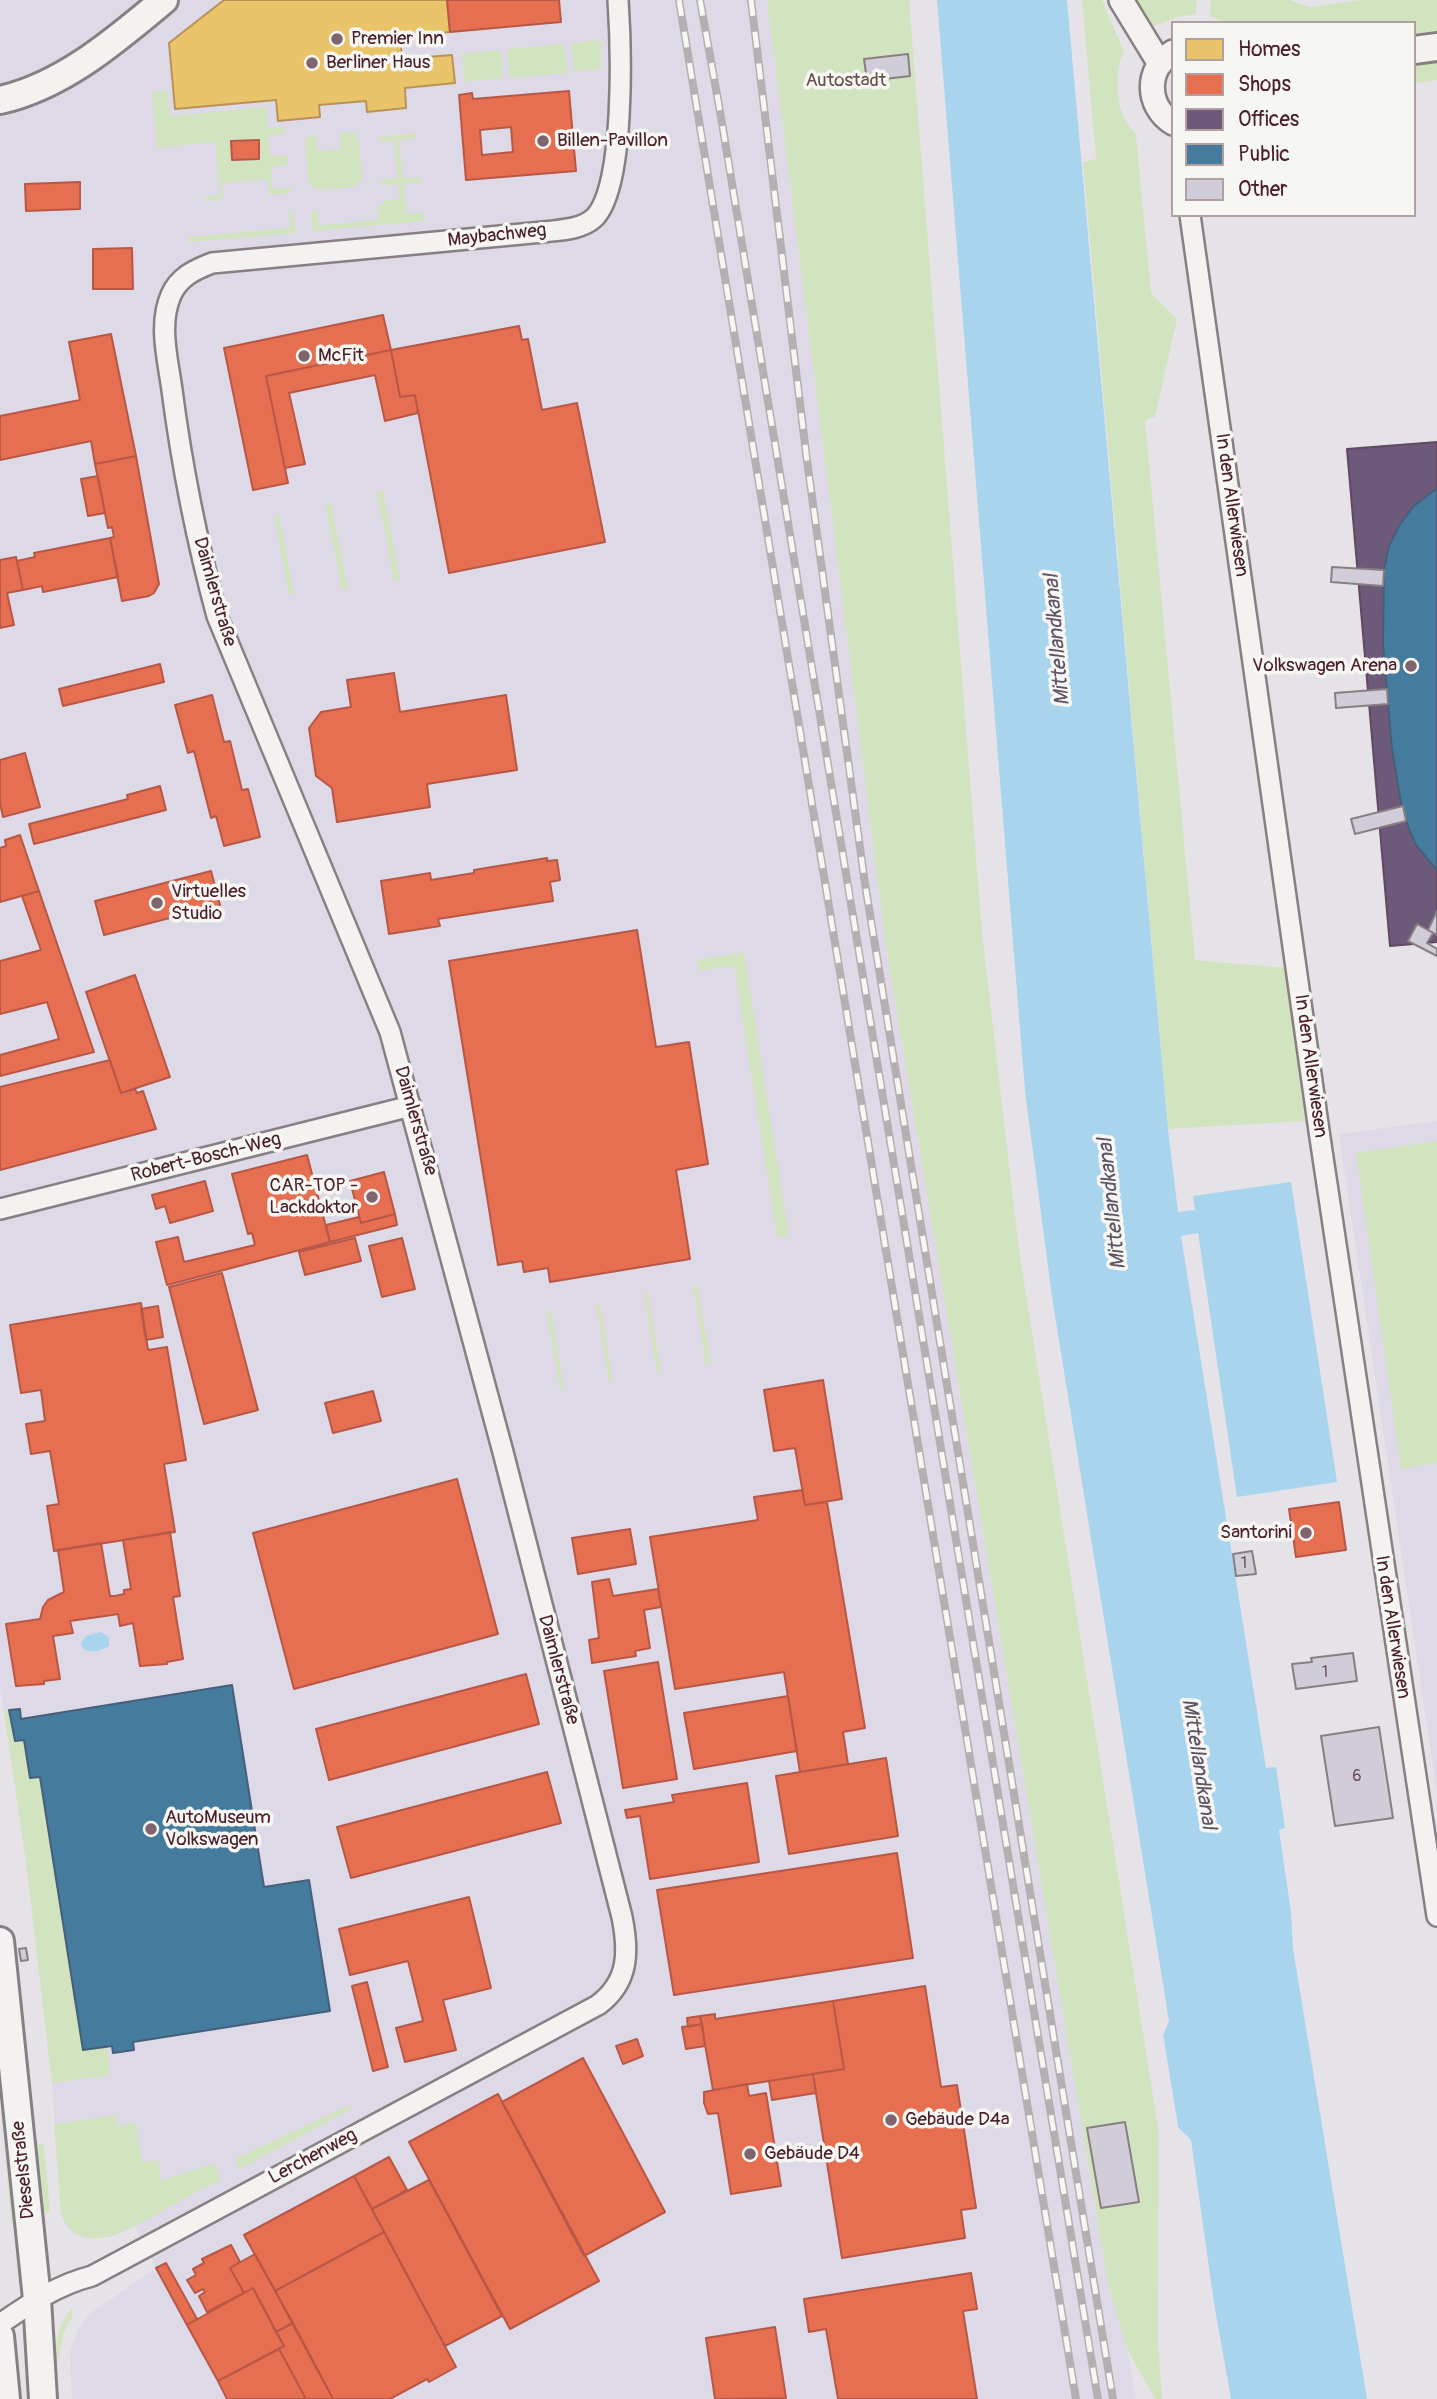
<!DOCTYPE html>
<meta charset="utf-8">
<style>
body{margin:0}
#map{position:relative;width:1437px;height:2399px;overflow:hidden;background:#e5e3e8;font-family:Pangolin,sans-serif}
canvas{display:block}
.legend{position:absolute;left:1171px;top:21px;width:245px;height:196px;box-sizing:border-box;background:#f6f6f2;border:2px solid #b1a0a2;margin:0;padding:9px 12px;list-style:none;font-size:21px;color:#4a1f2b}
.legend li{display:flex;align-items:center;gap:14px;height:35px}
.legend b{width:35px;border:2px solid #b1a0a2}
</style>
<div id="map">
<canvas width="1437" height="2399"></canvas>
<ul class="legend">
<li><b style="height:19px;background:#e9c46a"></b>Homes</li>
<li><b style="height:19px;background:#e76f51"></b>Shops</li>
<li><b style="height:19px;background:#6d597a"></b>Offices</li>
<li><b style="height:19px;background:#457b9d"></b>Public</li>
<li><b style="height:19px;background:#d1cdd8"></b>Other</li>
</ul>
</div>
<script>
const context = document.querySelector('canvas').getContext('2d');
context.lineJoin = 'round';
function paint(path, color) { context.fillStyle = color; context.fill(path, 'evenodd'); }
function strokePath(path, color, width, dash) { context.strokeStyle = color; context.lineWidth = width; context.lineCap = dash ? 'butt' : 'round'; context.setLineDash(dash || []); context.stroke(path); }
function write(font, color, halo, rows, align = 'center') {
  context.font = font + ' Pangolin,sans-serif'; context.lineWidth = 7; context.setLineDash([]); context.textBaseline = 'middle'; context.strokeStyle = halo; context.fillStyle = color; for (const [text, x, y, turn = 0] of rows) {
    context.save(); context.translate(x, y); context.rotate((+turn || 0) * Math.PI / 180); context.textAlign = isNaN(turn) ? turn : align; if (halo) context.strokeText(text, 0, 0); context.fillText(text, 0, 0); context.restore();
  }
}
paint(new Path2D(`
 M0 0H767L886 947 1108 2284 1127 2349 1136 2399H72L70 2360 71 2349 79 2327 88 2315 156 2268 135 2226 111 2237 84 2238 72 2232 65 2224 61 2213 52 2083 26 1861 0 1687Z
 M1437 1121V1793L1339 1134Z`), '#ded9e7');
paint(new Path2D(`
 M767 0H909L982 933 1019 1250 1159 2134 1158 2341 1162 2399H1155L1127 2349 1108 2284 886 947Z
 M1082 0H1102L1124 52C1115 70 1116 96 1123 115 1125 122 1132 129 1136 135L1151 293 1177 319 1155 417 1145 420 1195 960 1285 968 1305 1121 1168 1129 1083 162 1096 159Z
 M1137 0H1197L1196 14 1180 16 1154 26 1137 6Z
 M1211 0H1290L1309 7 1360 0H1437V37L1414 40V23H1225L1210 16Z
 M601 40V69L574 72 571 43Z
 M564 44 567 73 510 78 507 49Z
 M501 50 503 78 464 82 462 54Z
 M1437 59V80L1414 83V63Z
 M167 91 170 116 266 107 268 129 285 127V134L268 136 270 156 287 155 288 165 271 167 273 189 290 188 291 193 270 195 268 179 222 184 223 199 206 201V196L220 195 215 142 157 148 152 92Z
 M352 132 358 137 359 142 363 177 360 183 354 187 319 190 313 188 308 181 305 141 307 138 316 135 318 151 341 149 340 133Z
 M416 133V138L399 140 403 178 420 177 421 182 404 184 407 214 424 213 425 221 312 231 311 211 317 210 319 225 379 220 378 205 384 204V201L399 199 398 184 382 185V180L397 178 394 141 378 142V137Z
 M293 211 295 233 189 242V237L290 228 289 212Z
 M383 490 400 580 394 581 377 492Z
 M331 503 348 589 342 590 325 504Z
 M279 515 294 594 289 595 274 516Z
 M744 952 789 1235 777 1237 734 966 699 971 697 960Z
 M1437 1141V1463L1401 1469 1356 1153Z
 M693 1285H697L711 1364 706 1365Z
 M644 1292H648L661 1373H657Z
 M600 1304 613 1382 609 1383 596 1305Z
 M546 1311H551L564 1388 560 1389Z
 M9 1710 15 1741 24 1740 40 1777 83 2050 107 2046 110 2075 52 2083 26 1861 4 1711Z
 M0 2009 20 2221 11 2224 0 2092Z
 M350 2105 351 2109 238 2170 236 2158Z
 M116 2115 117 2126 136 2123 142 2162 158 2160 161 2181 215 2163 220 2180C201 2190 181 2200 162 2211 132 2227 80 2263 61 2213L54 2124Z
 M34 2144H44L50 2212 41 2213Z
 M72 2308V2318L64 2332 57 2365C54 2343 57 2326 72 2308Z`), '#d2e4bf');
paint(new Path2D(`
 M937 0H1067L1168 1129 1178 1212 1195 1210 1193 1196 1291 1182 1337 1482 1237 1497 1198 1233 1181 1236 1266 1768 1276 1767 1285 1828 1279 1830 1291 1912 1293 1949 1367 2399H1231L1214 2303 1191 2140 1178 2127 1163 2035 1169 2021 1052 1297 1025 1091Z
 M101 1632 109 1637V1646C101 1651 91 1654 83 1648L81 1643 86 1636Z`), '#a9d4ee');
paint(new Path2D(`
 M1159 2035H1163L1178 2127 1174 2128Z`), '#e5e3e8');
const homes = new Path2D(`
 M224 0H447L450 32 400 37 402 59 452 55 455 83 405 88 406 108 367 112 366 101 319 105 320 117 278 121 276 100 175 109 169 43Z`);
paint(homes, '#e9c46a');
strokePath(homes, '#b99257', 2);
const shops = new Path2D(`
 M447 0H559L561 22 450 32Z
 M569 91 576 171 466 180 459 95 472 93 473 99ZM511 127 513 152 482 155 480 130Z
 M259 140V159L232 160 231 141Z
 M80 182V209L26 211 25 184Z
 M132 248 133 289H93V249Z
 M383 315 391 350 266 376 288 483 253 490 224 348Z
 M519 326 522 340 528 339 542 410 577 403 605 542 449 573 415 395 400 397 391 350Z
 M111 334 136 456 95 464 91 441 0 460V416L80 400 69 342Z
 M391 350 400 397 415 395 418 413 385 421 375 375 289 393 305 464 285 468 266 376Z
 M136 456 159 584 154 593 149 596 122 601 110 538 114 537 112 527 108 528 95 464Z
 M98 476 105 513 88 516 81 479Z
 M110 538 118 577 43 592 42 586 23 590 17 561 35 557 34 553Z
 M16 557 23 590 7 593 14 625 0 628V560Z
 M160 664 164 682 63 706 59 689Z
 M394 673 400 712 506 695 517 770 427 784 430 807 337 822 332 788 316 776 309 728 321 712 351 707 347 680Z
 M212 695 224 742 230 741 242 790 248 789 260 837 224 846 216 816 211 818 194 751 188 753 175 705Z
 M25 753 40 807 3 817 0 803V760Z
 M160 786 166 810 34 844 29 824 128 799 127 795Z
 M20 835 39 891 0 902V848L6 846 5 840Z
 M547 858V861L557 860 560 880 550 882 553 901 438 919 440 926 389 934 381 881 430 873 431 880 474 873V870Z
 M211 871 220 905 104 935 95 901Z
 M39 891 94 1052 0 1076V1055L59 1039 47 1002 0 1014V961L41 950 22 896Z
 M637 930 656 1047 689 1042 708 1164 676 1170 690 1259 550 1282 548 1268 524 1272 522 1261 498 1265 449 961Z
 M135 975 170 1077 121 1093 86 992Z
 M110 1060 121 1093 135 1089 137 1093 143 1091 156 1129 0 1170V1087Z
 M307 1155 330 1242 167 1285 156 1242 178 1237 184 1262 255 1245 252 1233 248 1234 232 1174Z
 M384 1172 395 1214 361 1223 350 1181Z
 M205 1181 213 1211 170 1223 165 1206 156 1209 152 1195Z
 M395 1214 397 1225 330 1242 326 1225 359 1217 361 1223Z
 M355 1238 361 1261 305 1275 299 1252Z
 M402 1238 415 1289 382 1297 369 1246Z
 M222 1273 258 1410 204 1424 169 1287Z
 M141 1303 148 1350 167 1347 186 1460 164 1464 175 1532 54 1551 47 1506 59 1504 50 1451 31 1454 26 1424 45 1421 41 1390 21 1393 10 1325Z
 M158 1306 163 1337 146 1340 141 1309Z
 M823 1380 842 1499 805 1505 795 1448 774 1451 764 1390Z
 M373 1391 381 1421 333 1433 325 1403Z
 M457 1479 498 1634 294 1689 253 1533Z
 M802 1490 805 1505 827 1502 865 1728 843 1732 848 1764 800 1772 784 1672 675 1689 650 1537 758 1520 754 1497Z
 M1339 1502 1346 1550 1296 1557 1289 1509Z
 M630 1529 636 1564 578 1574 572 1538Z
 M170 1532 180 1596 173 1597 183 1659 167 1662V1664L140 1666 133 1623 120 1626 118 1614 112 1615 70 1621 73 1633 53 1636 60 1679 44 1681V1684L16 1686 6 1624 40 1619 43 1607 48 1600 64 1592 58 1550 101 1543 110 1596H115L124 1594V1590L131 1589 123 1540Z
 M609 1579 613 1596 658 1589 661 1607 644 1610 650 1648 635 1651 636 1656 592 1663 589 1640 599 1638 592 1582Z
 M658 1662 677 1779 623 1788 604 1671Z
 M526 1674 539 1724 329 1780 316 1729Z
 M788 1696 797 1751 694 1769 684 1713Z
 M886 1758 898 1836 789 1854 776 1776Z
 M547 1772 561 1823 351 1878 337 1827Z
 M747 1783 759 1862 650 1879 640 1816 627 1818 625 1810 674 1802 672 1795Z
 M897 1853 913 1958 674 1995 657 1890Z
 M469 1897 491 1988 443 2000 456 2050 405 2062 396 2028 423 2021 408 1961 350 1975 339 1929Z
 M367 1982 388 2067 373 2071 352 1986Z
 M925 1986 941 2087 957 2085 976 2208 961 2210 965 2238 842 2258 813 2074 844 2069 833 2001Z
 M833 2001 844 2069 713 2090 700 2016 715 2014V2019Z
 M700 2016 702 2024 688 2027 687 2018Z
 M702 2024 705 2046 686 2049 682 2027Z
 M637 2039 643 2056 623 2064 616 2046Z
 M583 2058 665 2212 584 2256 502 2102Z
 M813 2074 816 2093 772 2100 769 2081Z
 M747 2084 749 2096 766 2093 781 2186 731 2194 718 2113 708 2114 704 2103V2092Z
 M498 2094 599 2281 510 2329 409 2142Z
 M389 2157 407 2190 372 2209 354 2176Z
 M354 2176 384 2232 275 2291 244 2235Z
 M429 2180 502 2316 445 2346 372 2209Z
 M384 2232 456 2367 429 2382 427 2379 390 2399H333L275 2291Z
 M231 2245 240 2262 230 2268 244 2293 207 2312 199 2296 205 2292 203 2289 195 2293 187 2280 196 2275 193 2269 204 2263 202 2259Z
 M255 2254 293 2323 276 2332 253 2288 244 2293 230 2268Z
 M166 2263 197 2319 187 2325 156 2268Z
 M971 2273 977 2309 963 2311 977 2399H838L826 2329 809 2332 804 2299Z
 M253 2288 284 2346 218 2381 187 2325Z
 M293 2323 333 2399H306L279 2349 284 2346 276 2332Z
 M775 2327 786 2398 715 2399 706 2338Z
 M279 2349 306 2399H227L218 2381Z`);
paint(shops, '#e76f51');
strokePath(shops, '#b85746', 2);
const offices = new Path2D(`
 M1437 442V942L1390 946 1347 449Z`);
paint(offices, '#6d597a');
strokePath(offices, '#624862', 2);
const public = new Path2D(`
 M1437 488V870L1416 845 1409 829 1401 803 1392 749 1383 644 1384 570 1389 546 1400 524 1414 506Z
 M232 1685 264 1887 309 1880 330 2011 133 2042 134 2050 113 2053 112 2046 83 2050 40 1777 30 1778 24 1740 15 1741 9 1710 20 1709 21 1719Z`);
paint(public, '#457b9d');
strokePath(public, '#465f7b', 2);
const building = new Path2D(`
 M908 54 910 76 867 81 864 59Z
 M1332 567 1384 570 1383 586 1331 582Z
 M1387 689 1388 704 1336 708 1335 693Z
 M1403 806 1406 821 1355 834 1351 819Z
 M1437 911V935L1428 930Z
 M1417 924 1433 933 1427 943 1437 949V956L1408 941Z
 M1252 1551 1256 1574 1236 1576 1233 1554Z
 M1353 1653 1357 1681 1296 1689 1292 1664 1312 1662 1311 1658Z
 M1379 1727 1393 1818 1335 1826 1321 1736Z
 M26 1948 28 1960 21 1961 19 1949Z
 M1125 2122 1139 2202 1101 2208 1087 2128Z`);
paint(building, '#d1cdd8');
strokePath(building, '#887f83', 2);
const minor = new Path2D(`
 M1190 215 1319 1131 1437 1916
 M0 1209 411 1106
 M0 2324C29 2304 57 2285 92 2276L598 2005C629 1982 629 1952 622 1917L503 1452 390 1032 217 616C197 542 182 467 172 390 168 360 158 325 171 295 179 277 194 270 212 263L543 232C559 230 581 230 594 218 626 188 621 43 618 0`);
const tertiary = new Path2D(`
 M1121 0 1160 64
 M1173 52C1145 69 1146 106 1173 123`);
const secondary = new Path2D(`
 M1414 50 1437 47
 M0 100C63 86 116 40 164 0
 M0 1941 37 2299 43 2399
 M0 2336 6 2399`);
strokePath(minor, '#887f83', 24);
strokePath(tertiary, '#887f83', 28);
strokePath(secondary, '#887f83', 32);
strokePath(minor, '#f3f2f1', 19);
strokePath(tertiary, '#f3f2f1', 23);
strokePath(secondary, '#f3f2f1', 26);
const rail = new Path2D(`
 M679 0 1076 2399
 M700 0 721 117 1098 2399
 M751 0 806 453 865 884 1113 2399`);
strokePath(rail, '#b4afb0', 8);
strokePath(rail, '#f6f6f2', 5, [16]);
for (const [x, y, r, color] of [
 [337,39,7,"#80646d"],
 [312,63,7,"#80646d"],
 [543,141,7,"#80646d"],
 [304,356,7,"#80646d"],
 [1411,666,7,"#80646d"],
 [157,903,7,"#80646d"],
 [372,1197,7,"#80646d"],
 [1306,1533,7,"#80646d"],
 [151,1829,7,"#80646d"],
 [891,2120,7,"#80646d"],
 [750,2154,7,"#80646d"]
]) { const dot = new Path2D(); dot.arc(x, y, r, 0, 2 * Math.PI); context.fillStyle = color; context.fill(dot); strokePath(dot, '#f6f6f2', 2.5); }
write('16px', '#6c4a56', null, [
 ["1",1244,1564],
 ["1",1325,1673],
 ["6",1357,1777]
]);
write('19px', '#4a1f2b', '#f6f6f2', [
 ["Premier Inn",351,39],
 ["Berliner Haus",326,63],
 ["Billen-Pavillon",557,141],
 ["McFit",318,356],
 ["Volkswagen Arena",1397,666,"right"],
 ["Virtuelles",171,892],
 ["Studio",171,914],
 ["CAR-TOP -",358,1186,"right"],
 ["Lackdoktor",358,1208,"right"],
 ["Santorini",1292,1533,"right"],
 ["AutoMuseum",165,1818],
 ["Volkswagen",165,1840],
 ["Gebäude D4a",905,2120],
 ["Gebäude D4",764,2154]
], 'left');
write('19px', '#685048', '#f6f6f2', [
 ["Autostadt",846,81]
]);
write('19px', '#4a1f2b', '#f6f6f2', [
 ["Maybachweg",497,236,-6],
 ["In den Allerwiesen",1231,505,82],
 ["Daimlerstraße",214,592,74],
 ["In den Allerwiesen",1310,1066,82],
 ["Daimlerstraße",415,1121,74],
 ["Robert-Bosch-Weg",206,1158,-14],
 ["In den Allerwiesen",1392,1627,81],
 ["Daimlerstraße",558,1670,75],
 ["Lerchenweg",313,2157,-28],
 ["Dieselstraße",24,2170,-96]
]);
write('italic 21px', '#5f5466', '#f6f6f2', [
 ["Mittellandkanal",1058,640,-95],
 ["Mittellandkanal",1113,1204,-96],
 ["Mittellandkanal",1198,1764,81]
]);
</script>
